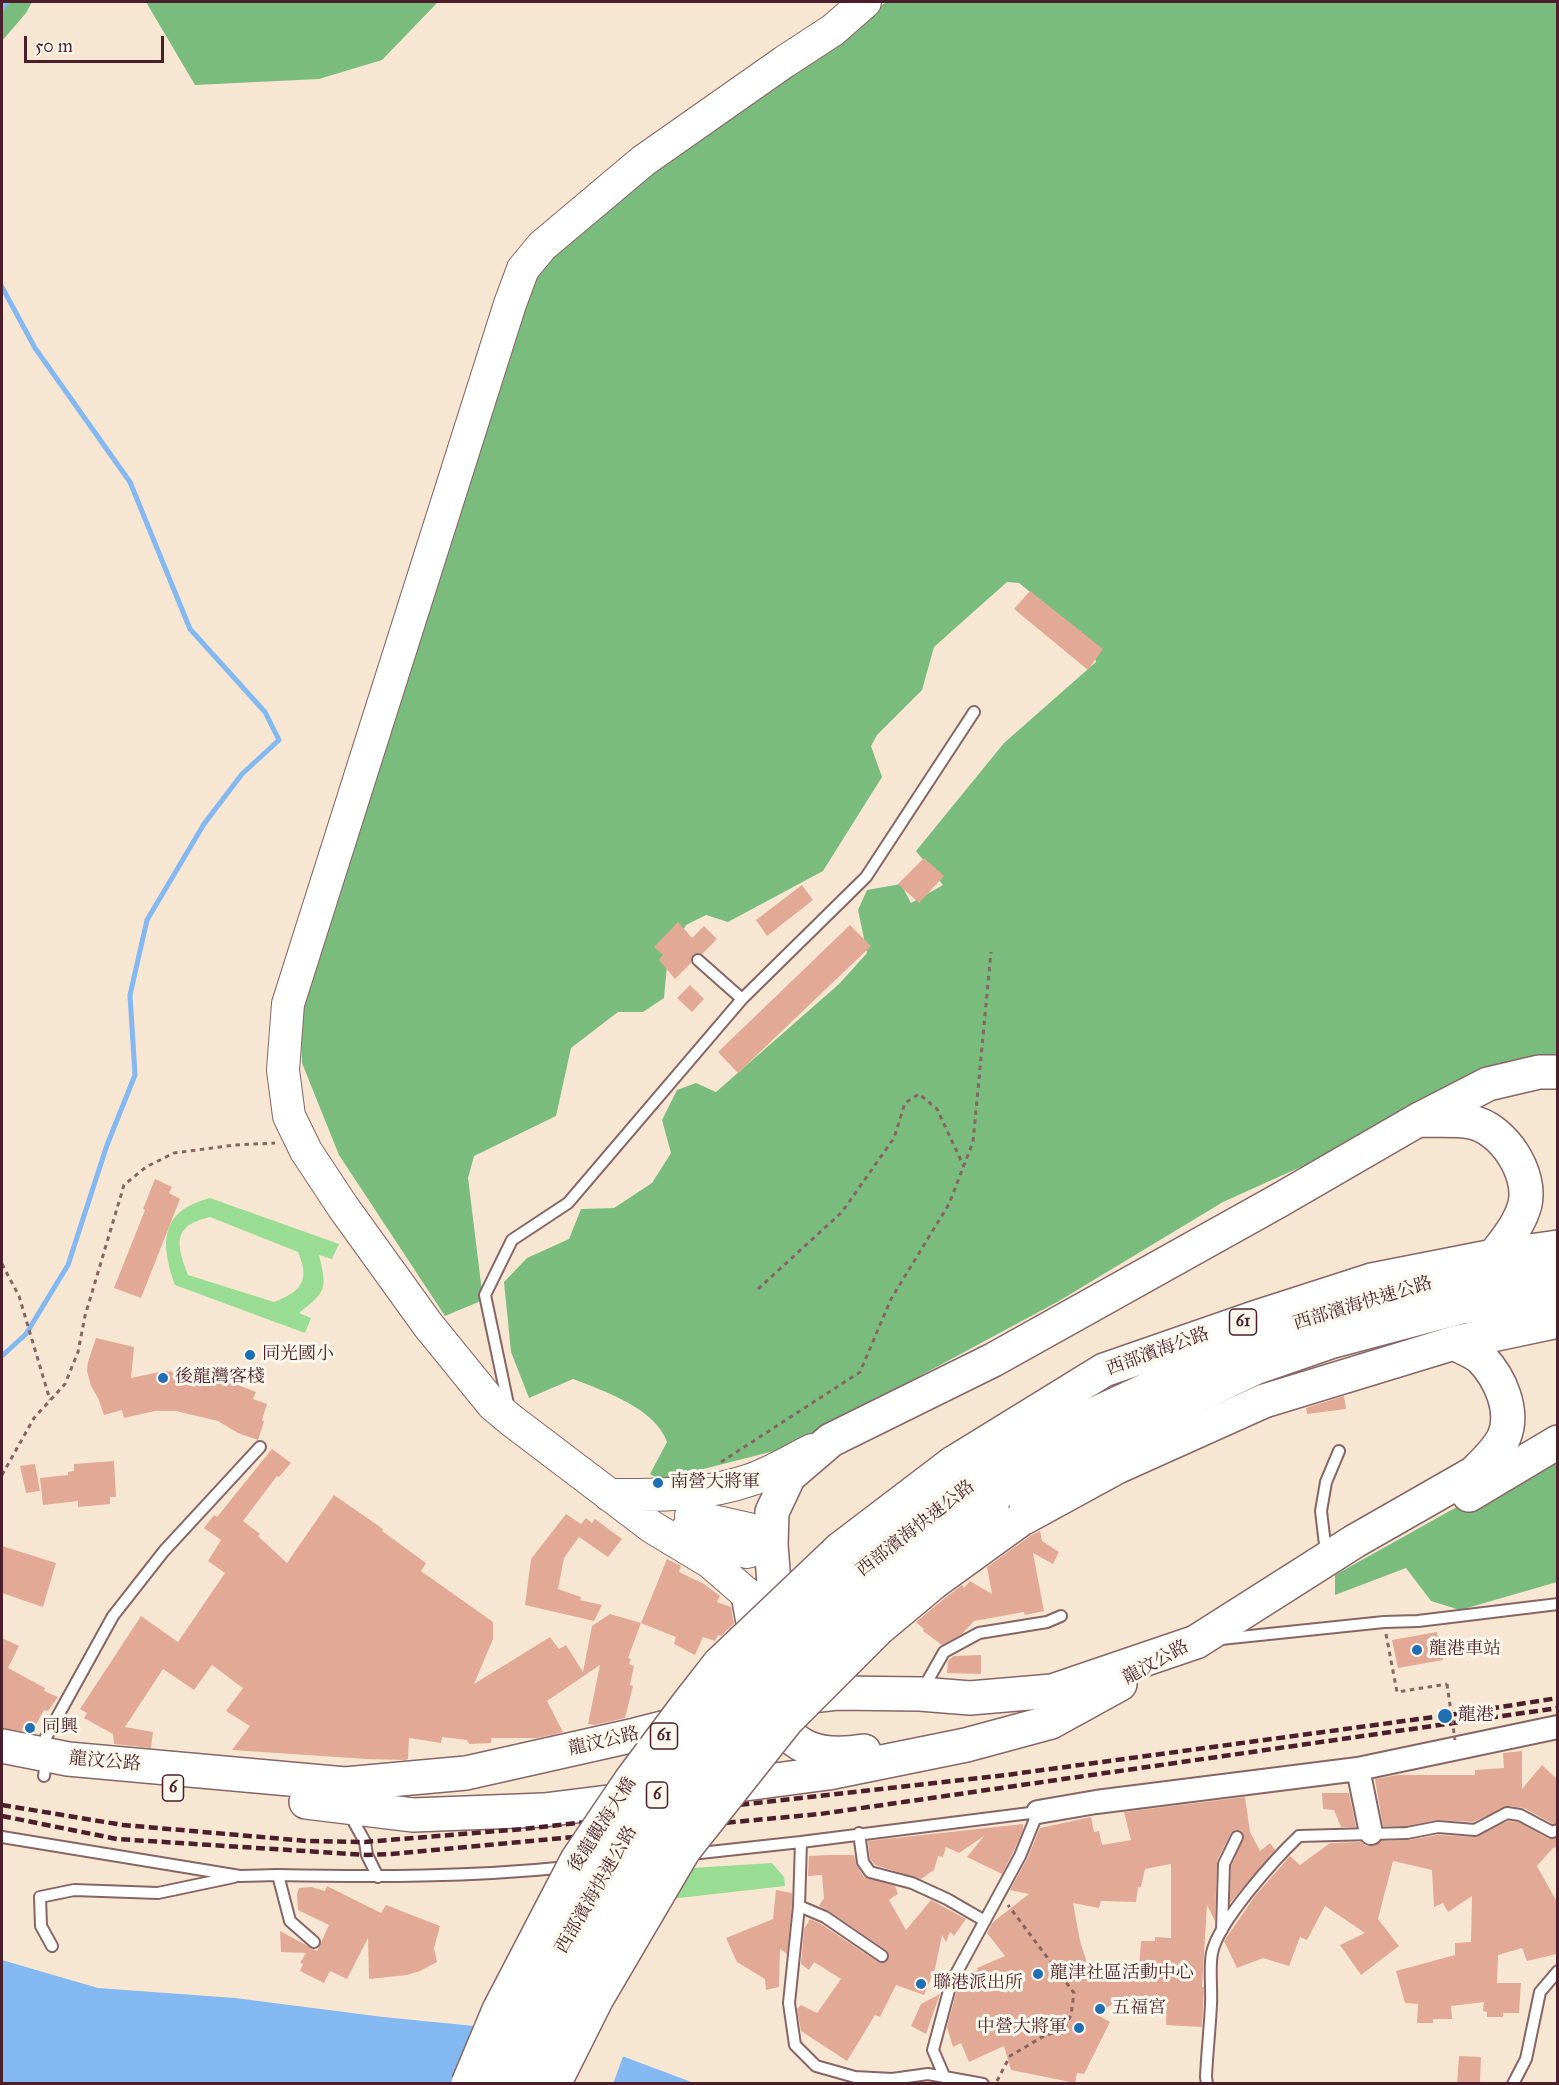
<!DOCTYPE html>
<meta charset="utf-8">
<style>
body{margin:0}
#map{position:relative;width:1559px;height:2085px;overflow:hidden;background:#f7e7d2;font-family:"IM FELL Great Primer",serif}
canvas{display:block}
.frame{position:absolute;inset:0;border:3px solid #4a1f2b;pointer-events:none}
.scale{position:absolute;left:24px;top:36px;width:140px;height:27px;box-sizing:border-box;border:3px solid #4a1f2b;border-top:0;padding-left:8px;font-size:18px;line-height:21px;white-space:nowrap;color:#4a1f2b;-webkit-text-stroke:4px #fbf7ec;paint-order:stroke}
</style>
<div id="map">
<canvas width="1559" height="2085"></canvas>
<div class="frame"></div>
<div class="scale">50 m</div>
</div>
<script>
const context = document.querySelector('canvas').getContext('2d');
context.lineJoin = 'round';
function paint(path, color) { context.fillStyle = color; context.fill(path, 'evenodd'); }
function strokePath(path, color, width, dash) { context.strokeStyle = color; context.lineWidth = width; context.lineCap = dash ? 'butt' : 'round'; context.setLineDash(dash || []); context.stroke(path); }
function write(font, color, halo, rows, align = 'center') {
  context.font = font + ' "IM FELL Great Primer","Noto Serif TC",serif'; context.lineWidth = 6; context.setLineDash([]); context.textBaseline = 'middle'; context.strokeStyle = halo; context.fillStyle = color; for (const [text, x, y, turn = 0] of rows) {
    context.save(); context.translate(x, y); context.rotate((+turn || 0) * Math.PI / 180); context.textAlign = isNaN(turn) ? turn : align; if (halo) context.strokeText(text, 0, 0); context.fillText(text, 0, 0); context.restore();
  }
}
paint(new Path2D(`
 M210 1198 339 1244 332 1259 319 1255C327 1289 327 1291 299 1313L311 1318 305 1333 175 1285C160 1242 160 1211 210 1198ZM210 1217 298 1252C310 1280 302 1291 274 1302L188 1275C176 1243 172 1226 210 1217Z
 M772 1863 784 1877 785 1886 670 1899 692 1868Z`), '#99dc94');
paint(new Path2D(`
 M2 2H32L26 13 2 41Z
 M146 2H438L382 60 319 79 195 85Z
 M886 2H1557V1056L1345 1147 1223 1202 1059 1301 786 1448 660 1480 650 1474 667 1442C655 1408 604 1391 573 1379L529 1398 511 1352 504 1282 527 1258 569 1239 581 1209 614 1208 652 1183 671 1153 662 1120 677 1090 696 1083 716 1092 839 984 867 953 858 910 867 890 901 884 911 903 943 885 916 851 1004 743 1096 662 1091 641 1019 583 1007 582 934 647 922 690 877 735 871 746 882 777 823 871 728 922 706 915 686 925 668 955 664 998 643 1012H618L571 1048 556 1116 474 1156 468 1178 483 1300 445 1316 339 1155 302 1063 300 1003 518 298 546 258 583 226Z
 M1557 1451V1582L1460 1610 1431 1601 1406 1568 1335 1595V1575Z`), '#7abc7e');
paint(new Path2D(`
 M2 1960 98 1988 235 1998 383 2017 566 2035 694 2083H2Z`), '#83b8f1');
paint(new Path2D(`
 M567 2032 624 2054 613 2084 499 2083Z`), '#f7e7d2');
strokePath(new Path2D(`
 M2 9 7 2
 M2 287 35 348 130 482 190 629 265 712 279 740 242 774 204 824 147 920 130 995 135 1075 107 1145 68 1265 26 1334 2 1356`), '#83b8f1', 5);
paint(new Path2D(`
 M1030 591 1103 649 1088 670 1014 609Z
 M924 858 944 876 919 903 898 884Z
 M802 885 813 900 767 936 756 920Z
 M678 922 692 938 704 926 717 939 702 954 693 955 691 959V963L675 979 659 960 663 955 654 947Z
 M850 925 871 946 738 1073 718 1052Z
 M690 985 704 999 692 1012 677 998Z
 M155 1179 172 1187 169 1193 180 1199 141 1298 114 1288 145 1210 143 1209Z
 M96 1338 134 1347 131 1378 164 1371 210 1374 256 1392 253 1399 267 1404 262 1420 264 1421 258 1440 238 1433 218 1421 176 1411H155L124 1418 122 1410 104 1415 98 1398 91 1386 87 1371 88 1362Z
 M1344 1396 1346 1409 1307 1414 1306 1408Z
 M272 1449 291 1463 279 1477 277 1476 243 1521 260 1534 258 1536 287 1563 334 1495 383 1529 382 1531 426 1563 421 1571 493 1622V1639L474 1684 550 1637 559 1649 566 1645 583 1672 592 1626 610 1614 641 1623 628 1658 631 1659 629 1664 634 1666 630 1685 633 1686 625 1718 595 1725 588 1724 600 1665 547 1701 563 1732 556 1734 537 1738H491V1743L469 1744 467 1740 442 1737 441 1743 409 1738 408 1759 405 1760 366 1759 232 1750 250 1726 226 1711 243 1688 212 1665 194 1690 163 1669 125 1727 153 1732 151 1748 114 1744 113 1734 84 1718 87 1713 80 1709 141 1616 178 1642 225 1573 208 1561 221 1540 204 1528 214 1515 217 1517Z
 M114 1461 116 1497H110V1504L78 1507V1501L43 1505 40 1478 68 1475V1472L74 1471V1464Z
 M35 1464 40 1491 26 1493 20 1466Z
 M566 1514 581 1524 586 1518 592 1523 595 1519 622 1539 608 1557 579 1537 564 1558 558 1589 581 1597 580 1600 602 1605 594 1621 525 1605 531 1559Z
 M1040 1531 1042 1541 1059 1552 1053 1564 1033 1553 1044 1611 1025 1615 1024 1612 974 1621 962 1634 942 1645 923 1631 924 1629 916 1622 945 1598 962 1585 964 1588 970 1581 992 1594 987 1567 1030 1536Z
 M2 1546 56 1563 43 1607 2 1593Z
 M667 1559 681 1566 679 1572 704 1584 720 1596 717 1602 731 1607 734 1624 721 1636 718 1635 715 1641 703 1637 695 1655 674 1644 676 1637 641 1623Z
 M1437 1632 1443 1660 1398 1668 1392 1640Z
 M2 1638 19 1646 8 1668 45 1688 44 1691 58 1697 48 1711 44 1710 33 1730 23 1727 22 1731 2 1728Z
 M981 1655V1674L947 1673 948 1661 953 1656Z
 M1522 1751V1789L1542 1765 1557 1779V1823L1553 1824 1524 1808 1508 1806 1473 1822 1438 1820 1406 1826H1383L1375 1779 1397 1775H1475V1770L1504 1768 1503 1753Z
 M1322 1793H1349L1356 1827H1341L1334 1810 1323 1809Z
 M1245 1797 1250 1832 1260 1851 1270 1843 1275 1850 1230 1903 1231 1866 1244 1837 1241 1831 1236 1830 1231 1833 1217 1861 1215 1921 1207 1905 1202 1987H1204L1202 2027 1166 2025 1167 1997 1132 1996 1094 2013 1110 2022 1084 2074 1077 2073 1075 2083 1011 2070 1004 2046 969 2062 961 2043 953 2047 947 2027 958 1986 967 1979 965 1976 978 1970 977 1968 1005 1956 987 1933 993 1922 1029 1894 1010 1890 1027 1859 1040 1828 1091 1817 1094 1832 1099 1831 1102 1845 1131 1840 1124 1812ZM1171 1864V1938L1155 1937V1941H1141L1139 1969H1099L1097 1965 1089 1969 1080 1941 1073 1903 1099 1908 1101 1901 1136 1902 1138 1887H1141L1145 1869Z
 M1508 1821 1518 1822 1549 1839 1557 1838V1847L1553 1848 1537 1866 1557 1902V1954L1527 1961 1522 1948 1498 1955 1497 1983H1521L1519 2013H1503V2017H1487V2012L1483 2011 1484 2002 1451 2006 1452 2019H1433V2023H1417L1418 2004 1405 2003 1396 1971 1455 1955V1943L1471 1942 1472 1896 1448 1912 1443 1903 1434 1907 1432 1870 1393 1861 1378 1919 1399 1946 1361 1975 1340 1945 1365 1933 1325 1906 1307 1940 1300 1937 1289 1966 1263 1958 1237 1968 1224 1941 1255 1896 1290 1856 1300 1865 1330 1843 1361 1842 1366 1846H1373L1381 1841 1408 1840 1438 1835 1475 1837Z
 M1023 1824V1830L1013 1853 1002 1874 967 1857 984 1836 959 1853 946 1847 943 1857 938 1856 934 1870 921 1879 875 1865 870 1859 868 1841Z
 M828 1855H854L857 1866 864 1877 895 1886 898 1894 889 1900 906 1930 931 1900 966 1919 954 1936 950 1932 946 1942 942 1935 935 1969 924 1995 896 1985 880 2017 875 2015 847 2061 801 2031 797 2009 801 2005 817 2013 841 1979 814 1962 809 1970 801 1964 804 1929 810 1919 821 1924 878 1962H886L889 1956 886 1950 829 1911 819 1906 824 1898 822 1875 808 1876 809 1856Z
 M327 1886 381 1913 386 1905 440 1926 434 1948 437 1962 420 1971 407 1975 369 1979 368 1938 347 1979 330 1971 324 1983 300 1971 303 1964 300 1963 306 1953 281 1952 280 1931 317 1951 329 1925 298 1910 297 1894 299 1888 311 1887 325 1891Z
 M776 1890 792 1893V1905L787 1954 780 1949 779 1987 766 1990 765 1979 737 1962 726 1938 773 1919Z
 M940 1994 926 2034 911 2026 921 2004Z
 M1459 2056 1481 2057 1480 2084H1457Z`), '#e2a997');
const service = new Path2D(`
 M698 960 742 999
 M509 1409 485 1295 512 1240 568 1203 742 999 866 877 974 712
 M1326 1553 1321 1511 1326 1482 1339 1451
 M1221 1639 1384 1622 1418 1621 1558 1604
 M923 1689 944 1652 979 1633 1047 1622 1061 1616
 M44 1776 47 1755 44 1741 113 1616 164 1551 260 1447
 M349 1813 365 1842 367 1855 378 1877
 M859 1833 863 1862 870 1872 912 1883 947 1899 985 1921
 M2 1837 240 1876 278 1875
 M691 1854 801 1842
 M799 1906 825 1917 882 1956
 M1222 1930 1224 1864 1237 1837
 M314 1942 290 1921 278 1875C375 1877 471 1877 568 1867
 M52 1946 41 1926 40 1897 74 1890 158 1893 234 1877
 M945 2078 933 2050 951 1983 1020 1856 1038 1812 801 1842 799 1906 789 2003 795 2045 816 2066 855 2077 892 2079 928 2074 983 2084
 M1207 2084 1206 2077C1207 2053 1210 2028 1211 2004 1212 1988 1209 1969 1212 1953 1218 1922 1275 1859 1299 1836L1407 1833 1438 1827 1475 1830 1507 1813 1520 1815 1552 1832 1558 1830
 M1513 2084 1526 2059 1540 1992 1558 1971`);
const minor = new Path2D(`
 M1358 1769 1558 1727
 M1038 1812 1096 1802 1358 1769 1371 1833`);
const secondary = new Path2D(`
 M609 1495C657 1495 704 1496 750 1480 771 1473 792 1460 812 1450
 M691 1516 749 1529 771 1545
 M685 1532 747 1552 771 1545
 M748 1595 710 1562 652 1527 511 1420 493 1405 428 1325 343 1207 306 1151 289 1116 283 1070 288 1004 510 304 523 269 542 246 643 161 784 62 833 30 865 2`);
const primary = new Path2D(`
 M1420 1120C1436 1121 1455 1119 1471 1122 1503 1128 1532 1173 1525 1204 1520 1224 1506 1240 1494 1256
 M953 1463 1104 1370 1251 1319 1372 1280 1494 1256 1558 1247
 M1469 1495 1558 1442
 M1020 1520 1117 1467 1264 1401 1454 1343 1558 1321
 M748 1595 759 1655
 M778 1634 771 1545 772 1512 789 1476 831 1440 993 1360 1278 1201 1418 1120 1488 1084 1539 1072H1558
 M793 1698 837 1693 920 1694 970 1698 1052 1691 1196 1642 1355 1541 1474 1473C1484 1463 1498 1450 1504 1437 1515 1411 1500 1378 1482 1359 1475 1352 1463 1348 1454 1343
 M769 1703C787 1748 818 1759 864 1751
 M2 1746 68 1759 345 1784 466 1773 635 1735 690 1721
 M715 1788 828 1773 966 1745 1051 1722 1120 1684
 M306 1802 413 1815 544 1810 640 1798`);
const trunk = new Path2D(`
 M968 1486 1086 1418 1244 1345 1323 1313 1449 1279 1558 1265
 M992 1507 1103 1440 1255 1368 1333 1341 1461 1307 1558 1296`);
strokePath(service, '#876565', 14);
strokePath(minor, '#876565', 26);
strokePath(secondary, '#876565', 34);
strokePath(primary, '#876565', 36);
strokePath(trunk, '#876565', 36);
strokePath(new Path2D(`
 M2 1264 19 1296 50 1400
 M758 1289 842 1212 894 1138 905 1103 919 1094 937 1109 964 1167
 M721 1462 860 1372 891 1299 949 1204 973 1142 991 952
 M2 1475 34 1418 65 1384 78 1352 85 1316 124 1185 146 1167 174 1153 235 1145 275 1143
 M1386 1634 1397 1692 1447 1684
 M997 2081 1010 2056 1044 2036 1064 2029 1071 2015 1074 1993 1008 1905`), '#876565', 3, [4.5, 4.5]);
strokePath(service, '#fff', 10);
strokePath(minor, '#fff', 22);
strokePath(secondary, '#fff', 32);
strokePath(primary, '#fff', 33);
strokePath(trunk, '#fff', 33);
strokePath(new Path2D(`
 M2 1805 123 1825 307 1841 365 1842 523 1829 1006 1775 1456 1714 1558 1698
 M2 1816 117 1839 367 1855 391 1854 820 1814 1558 1708`), '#4a1f2b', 4.5, [9, 4.5]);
const primaryBridge = new Path2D(`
 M468 2084 499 2010 577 1860 631 1780 687 1705 719 1664 840 1549 953 1463
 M554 2084 596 2000 684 1850 787 1720 878 1629 933 1583 1020 1520`);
const trunkBridge = new Path2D(`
 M720 1683 780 1607
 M636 1913 684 1850
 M499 2084C540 1987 587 1894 646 1809 657 1793 668 1776 680 1760 740 1685 808 1614 882 1553 910 1530 939 1508 968 1486
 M530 2084C538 2064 544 2043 553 2024 630 1858 745 1710 883 1589 917 1559 955 1533 992 1507`);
strokePath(primaryBridge, '#876565', 36, []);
strokePath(trunkBridge, '#876565', 36, []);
strokePath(new Path2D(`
 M1447 1684 1455 1740`), '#876565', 3, [4.5, 4.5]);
strokePath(primaryBridge, '#fff', 33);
strokePath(trunkBridge, '#fff', 33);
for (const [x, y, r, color] of [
 [250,1355,6,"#1f6fb2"],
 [163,1378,6,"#1f6fb2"],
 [658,1483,6,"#1f6fb2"],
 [1417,1650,6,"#1f6fb2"],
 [1445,1716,8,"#1f6fb2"],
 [30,1728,6,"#1f6fb2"],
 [1038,1974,6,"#1f6fb2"],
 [921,1984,6,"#1f6fb2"],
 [1100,2009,6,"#1f6fb2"],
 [1079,2028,6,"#1f6fb2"]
]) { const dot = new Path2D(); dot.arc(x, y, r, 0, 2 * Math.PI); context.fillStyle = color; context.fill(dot); strokePath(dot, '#fbf7ec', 2); }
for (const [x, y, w] of [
 [1243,1322,27],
 [664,1736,27],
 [173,1788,21],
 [657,1795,21]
]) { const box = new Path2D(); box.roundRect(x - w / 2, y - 13, w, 26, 4.5); context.fillStyle = '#fbf7ec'; context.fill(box); strokePath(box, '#4a1f2b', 1.5); }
write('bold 16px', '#4a1f2b', null, [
 ["61",1243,1322],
 ["61",664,1736],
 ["6",173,1788],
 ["6",657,1795]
]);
write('18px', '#4a1f2b', '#fbf7ec', [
 ["西部濱海快速公路",1363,1304,-17],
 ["西部濱海公路",1158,1352,-20],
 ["西部濱海快速公路",916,1529,-38],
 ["龍汶公路",1156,1663,-29],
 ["龍汶公路",604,1742,-13],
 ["龍汶公路",105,1762,5],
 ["後龍觀海大橋",603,1825,-57],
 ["西部濱海快速公路",597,1890,-60]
]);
write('18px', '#4a1f2b', '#fbf7ec', [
 ["同光國小",262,1355],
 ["後龍灣客棧",175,1378],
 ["南營大將軍",670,1483],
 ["龍港車站",1429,1650],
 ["龍港",1458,1716],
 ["同興",42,1728],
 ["龍津社區活動中心",1050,1974],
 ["聯港派出所",933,1984],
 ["五福宮",1112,2009],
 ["中營大將軍",1067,2028,"right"]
], 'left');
</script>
